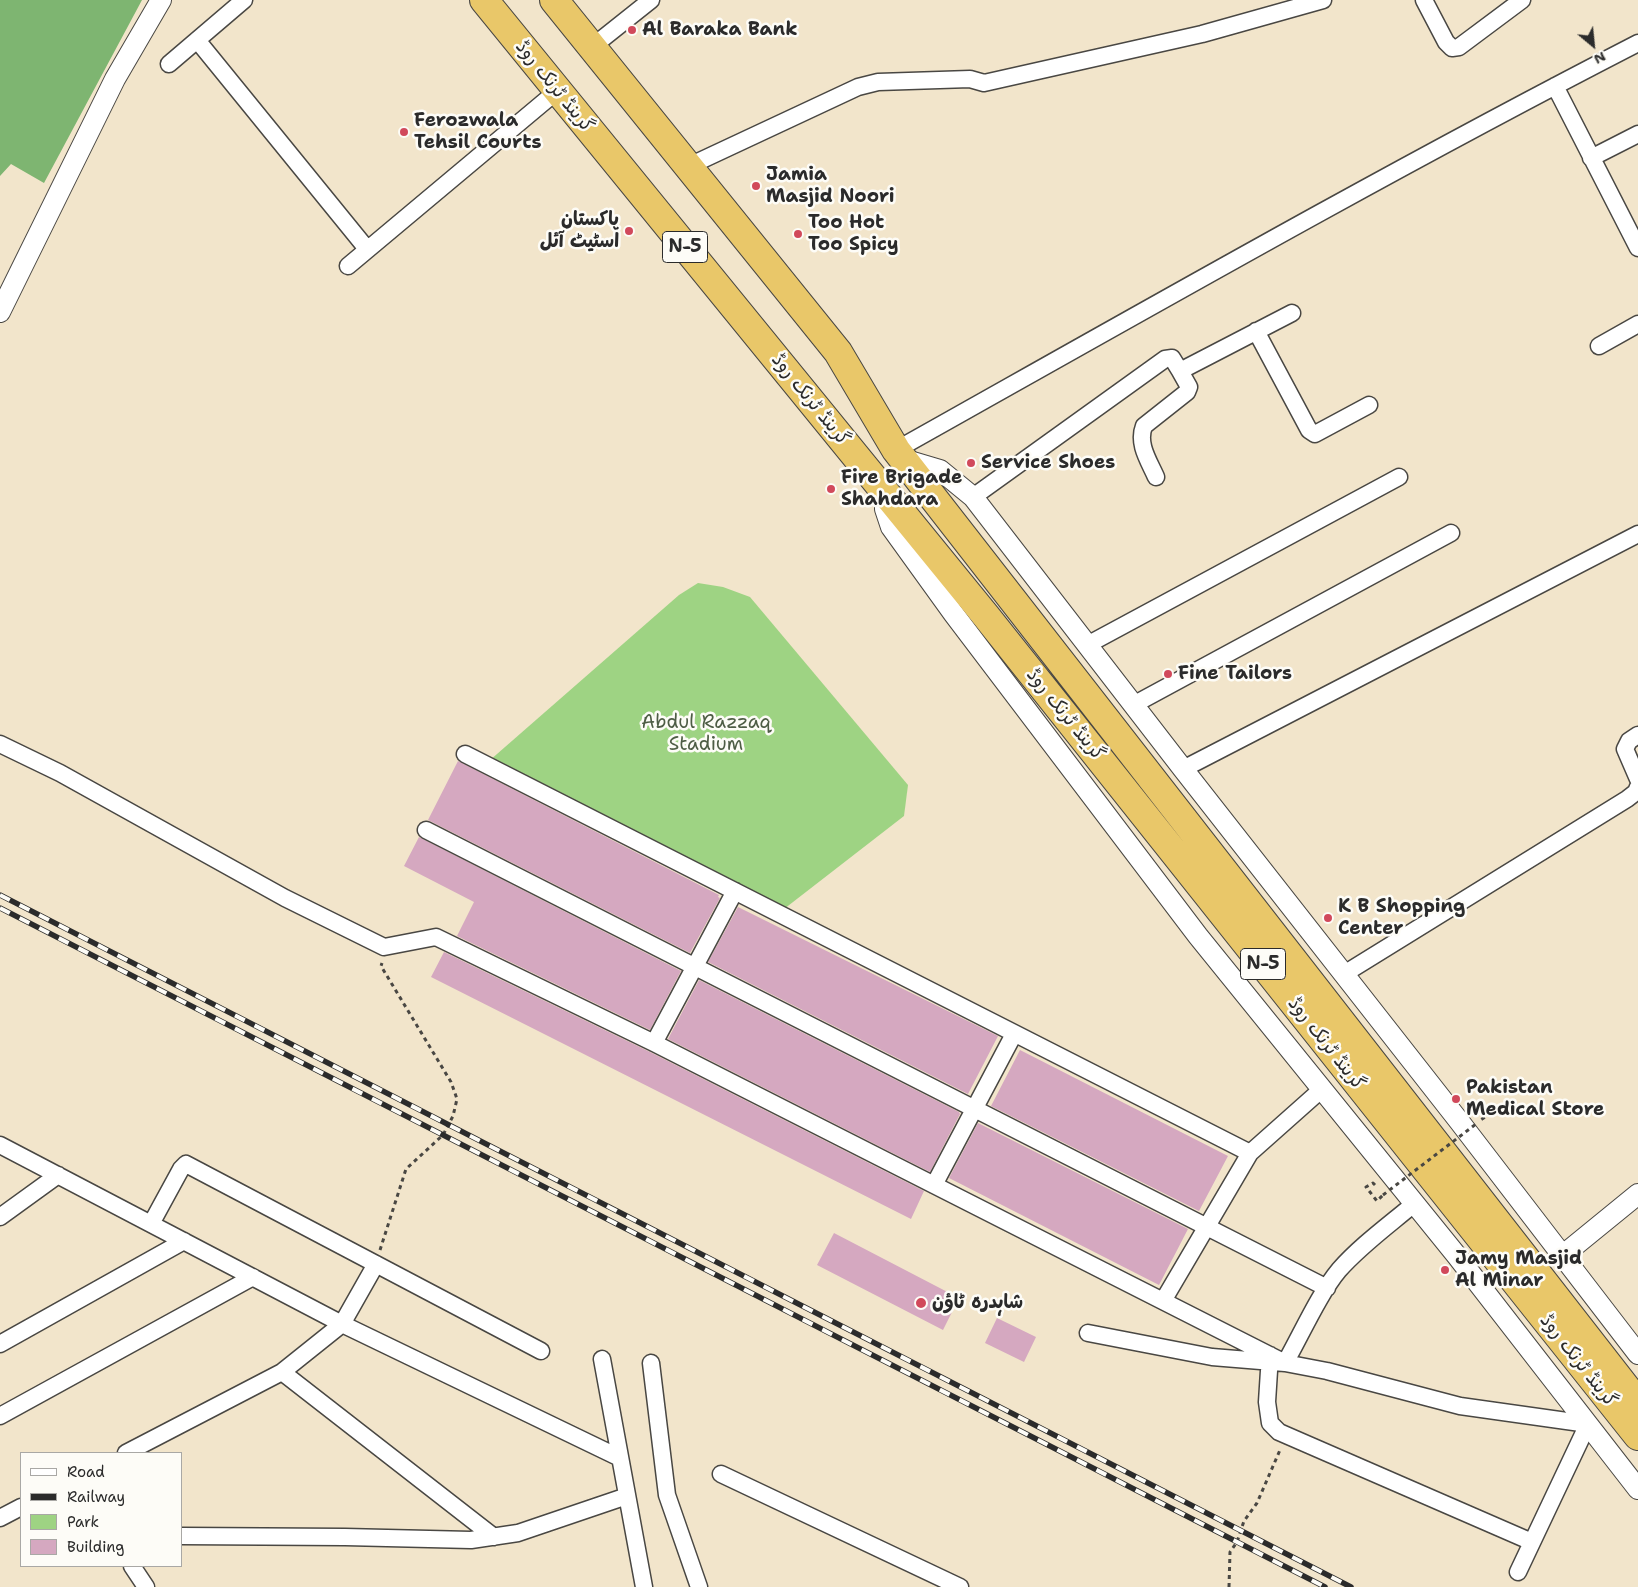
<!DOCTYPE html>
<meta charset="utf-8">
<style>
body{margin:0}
#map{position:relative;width:1638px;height:1587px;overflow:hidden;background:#f2e5cb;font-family:"Shantell Sans",sans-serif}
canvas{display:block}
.legend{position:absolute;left:20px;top:1452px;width:162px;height:115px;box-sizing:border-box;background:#fdfcf7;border:1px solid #a9a8a5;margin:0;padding:6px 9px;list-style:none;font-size:15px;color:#2b2b2b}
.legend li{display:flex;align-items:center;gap:10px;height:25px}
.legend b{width:25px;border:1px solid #a9a8a5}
.north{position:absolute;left:1568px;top:20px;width:50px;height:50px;-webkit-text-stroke:4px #fdfcf7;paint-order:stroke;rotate:152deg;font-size:14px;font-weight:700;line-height:20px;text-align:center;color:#2b2b2b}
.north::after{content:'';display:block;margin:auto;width:18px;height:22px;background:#2b2b2b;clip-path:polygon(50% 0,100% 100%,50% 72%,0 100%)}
</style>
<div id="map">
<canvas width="1638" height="1587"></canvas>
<ul class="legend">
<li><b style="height:6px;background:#fff"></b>Road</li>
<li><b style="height:6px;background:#2b2b2b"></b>Railway</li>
<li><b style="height:14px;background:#9ed383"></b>Park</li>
<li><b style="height:14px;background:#d5a8c0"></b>Building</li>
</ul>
<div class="north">N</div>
</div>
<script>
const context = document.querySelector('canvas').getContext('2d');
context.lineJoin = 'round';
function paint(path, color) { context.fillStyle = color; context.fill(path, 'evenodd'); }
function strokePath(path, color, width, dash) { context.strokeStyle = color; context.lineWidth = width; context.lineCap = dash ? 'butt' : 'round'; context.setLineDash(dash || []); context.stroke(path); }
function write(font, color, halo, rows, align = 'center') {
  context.font = font + ' "Shantell Sans","Playpen Sans Arabic",sans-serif'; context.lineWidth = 5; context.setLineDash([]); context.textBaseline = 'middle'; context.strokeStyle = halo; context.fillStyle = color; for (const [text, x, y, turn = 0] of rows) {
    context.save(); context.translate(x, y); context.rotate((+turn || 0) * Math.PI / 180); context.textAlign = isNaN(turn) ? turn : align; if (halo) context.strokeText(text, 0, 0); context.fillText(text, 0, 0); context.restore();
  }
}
paint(new Path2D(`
 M698 583 723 587 750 597 908 785 904 816 784 909 489 761 679 595Z`), '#9ed383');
paint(new Path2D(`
 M0 0H142L44 183 11 164 0 176Z`), '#7eb571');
paint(new Path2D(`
 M458 761 719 895 718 897 720 898 690 953 428 820Z
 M419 837 681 971 650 1030 457 936 474 902 404 866Z
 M738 907 998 1036 968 1094 708 962Z
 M444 952 650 1052 924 1191 911 1219 431 977Z
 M699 980 959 1112 960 1114 930 1172 668 1039Z
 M1020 1050 1228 1156 1199 1211 991 1106Z
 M978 1123 1188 1229 1159 1285 949 1178Z
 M834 1233 959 1298 943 1330 817 1265Z
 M997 1318 1036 1337 1024 1362 985 1343Z`), '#d5a8c0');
const minor = new Path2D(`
 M1424 0 1446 42 1452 48 1459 47 1522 0
 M197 40 367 249
 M592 47 651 0
 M169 64 244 0
 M1555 86 1638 248
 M1591 158 1638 134
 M689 166 858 87 878 82 970 79 984 83 1202 34 1323 0
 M348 266 557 91
 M1256 331 1309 430 1315 434 1369 405
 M1599 346 1638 324
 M896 450C1142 312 1387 172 1638 43
 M1156 477C1149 461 1137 444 1144 426L1187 392 1189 387 1180 371
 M973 497 1165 359 1172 358 1180 371 1292 313
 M1087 645 1399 477
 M1133 705 1451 533
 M1638 735 1629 741 1625 749 1638 779
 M0 744 60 773 285 898 384 947 436 937 654 1043 1285 1363 1327 1371 1460 1406 1588 1424 1518 1572
 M465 754 1250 1153
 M1183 769 1638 534
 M426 830 1327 1288
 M1344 974 1627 799 1636 792 1638 787
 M654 1043 735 891
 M0 1145 342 1324 620 1458
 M934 1185 1014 1034
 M0 1217 58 1175
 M151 1224 181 1169 186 1164 541 1351
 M1163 1301 1250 1153 1322 1089
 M1088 1333 1212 1357 1285 1363C1301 1335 1319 1294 1339 1270 1361 1245 1389 1225 1415 1203
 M0 1344 184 1241
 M1270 1355 1267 1402 1270 1423 1279 1432 1532 1542
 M602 1359 644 1587
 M651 1363 667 1495 699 1587
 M282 1372 494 1537
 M0 1416 253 1277
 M126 1453 282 1372 342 1324 376 1264
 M721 1474 960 1587
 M0 1518 21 1507
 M181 1536 345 1537 471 1540 518 1533 627 1496
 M132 1566 146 1587`);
const tertiary = new Path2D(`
 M0 312 115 79 161 0
 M903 459 940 470 973 497 1183 769 1459 1121 1638 1354
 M885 493V509L891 527 953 613 1198 936 1457 1256 1638 1489
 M1562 1256 1638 1194`);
const trunk = new Path2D(`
 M484 0 986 616 1638 1436
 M554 0 838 352 896 450 1638 1403`);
strokePath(minor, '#494743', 19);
strokePath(tertiary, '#494743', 22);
strokePath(trunk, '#494743', 30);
strokePath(new Path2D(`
 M1469 1106 1474 1103 1485 1117 1479 1121
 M1375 1185 1373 1183 1366 1187 1377 1201 1383 1195
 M380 1250 406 1169 443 1135 453 1116 457 1099 451 1082 381 966 382 963
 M1229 1587 1230 1552 1237 1542 1244 1521 1257 1503 1280 1450`), '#494743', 3, [4, 4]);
strokePath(minor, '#fff', 16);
strokePath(tertiary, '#fff', 20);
strokePath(trunk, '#e9c769', 28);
const rail = new Path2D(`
 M0 895 1351 1587
 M0 908 1325 1587`);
strokePath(rail, '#2b2b2b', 5.5);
strokePath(rail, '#fdfcf7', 4, [11]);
strokePath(new Path2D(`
 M1383 1195 1476 1124`), '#494743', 3, [4, 4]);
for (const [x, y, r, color] of [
 [632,30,5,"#d1495b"],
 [404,132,5,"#d1495b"],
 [756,186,5,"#d1495b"],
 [629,231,5,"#d1495b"],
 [798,234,5,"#d1495b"],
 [971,463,5,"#d1495b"],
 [831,489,5,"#d1495b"],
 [1168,674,5,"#d1495b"],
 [1328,918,5,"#d1495b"],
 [1456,1099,5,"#d1495b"],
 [1445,1270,5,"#d1495b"],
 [921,1303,6,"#d1495b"]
]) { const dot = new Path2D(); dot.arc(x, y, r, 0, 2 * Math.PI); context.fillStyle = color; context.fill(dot); strokePath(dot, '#fdfcf7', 2); }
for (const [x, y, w] of [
 [685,247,45],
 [1263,964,45]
]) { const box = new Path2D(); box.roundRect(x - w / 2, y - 15.5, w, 31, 4); context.fillStyle = '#fdfcf7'; context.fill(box); strokePath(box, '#2b2b2b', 1); }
write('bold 18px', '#2b2b2b', null, [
 ["N-5",685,247],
 ["N-5",1263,964]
]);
write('bold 19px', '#2b2b2b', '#fdfcf7', [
 ["Al Baraka Bank",642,30],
 ["Ferozwala",414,121],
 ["Tehsil Courts",414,143],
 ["Jamia",766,175],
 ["Masjid Noori",766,197],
 ["پاکستان",619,220,"right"],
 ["اسٹیٹ آئل",619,242,"right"],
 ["Too Hot",808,223],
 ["Too Spicy",808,245],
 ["Service Shoes",981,463],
 ["Fire Brigade",841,478],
 ["Shahdara",841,500],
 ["Fine Tailors",1178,674],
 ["K B Shopping",1338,907],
 ["Center",1338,929],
 ["Pakistan",1466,1088],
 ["Medical Store",1466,1110],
 ["Jamy Masjid",1455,1259],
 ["Al Minar",1455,1281],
 ["شاہدرہ ٹاؤن",932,1303]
], 'left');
write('19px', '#2b2b2b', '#fdfcf7', [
 ["گرینڈ ٹرنک روڈ",554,87,51],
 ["گرینڈ ٹرنک روڈ",810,400,51],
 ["گرینڈ ٹرنک روڈ",1065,715,51],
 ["گرینڈ ٹرنک روڈ",1326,1044,52],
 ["گرینڈ ٹرنک روڈ",1578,1361,52]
]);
write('19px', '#4e5d45', '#fdfcf7', [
 ["Abdul Razzaq",706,723],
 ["Stadium",706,745]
]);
</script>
